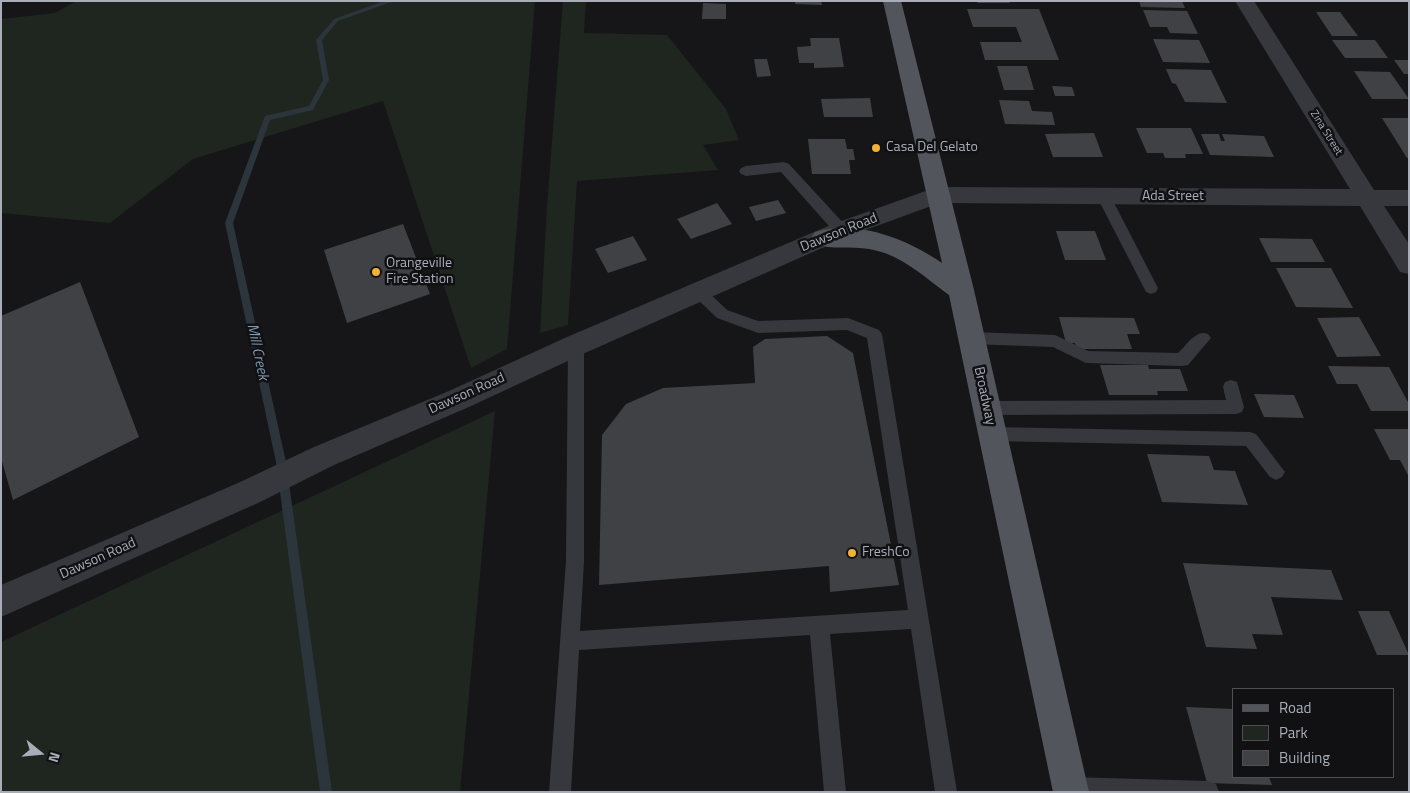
<!DOCTYPE html>
<style>
body{margin:0}
#map{position:relative;width:1410px;height:793px;overflow:hidden;background:#161618;font-family:"Titillium Web",sans-serif}
canvas{display:block}
.frame{position:absolute;inset:0;border:2px solid #a8adb8;pointer-events:none}
.legend{position:absolute;left:1232px;top:688px;width:162px;height:90px;box-sizing:border-box;background:#111113;border:1px solid #4d4f55;margin:0;padding:6px 9px;list-style:none;font-size:15px;color:#a8adb8}
.legend li{display:flex;align-items:center;gap:10px;height:25px}
.legend b{width:25px;border:1px solid #4d4f55}
.north{position:absolute;left:15px;top:728px;width:50px;height:50px;-webkit-text-stroke:4px #111113;paint-order:stroke;rotate:107deg;font-size:14px;font-weight:700;line-height:20px;text-align:center;color:#a8adb8}
.north::after{content:'';display:block;margin:auto;width:18px;height:22px;background:#a8adb8;clip-path:polygon(50% 0,100% 100%,50% 72%,0 100%)}
</style>
<div id="map">
<canvas width="1410" height="793"></canvas>
<div class="frame"></div>
<ul class="legend">
<li><b style="height:6px;background:#53555c"></b>Road</li>
<li><b style="height:14px;background:#1e261f"></b>Park</li>
<li><b style="height:14px;background:#404145"></b>Building</li>
</ul>
<div class="north">N</div>
</div>
<script>
const context = document.querySelector('canvas').getContext('2d');
context.lineJoin = 'round';
function paint(path, color) { context.fillStyle = color; context.fill(path, 'evenodd'); }
function strokePath(path, color, width, dash) { context.strokeStyle = color; context.lineWidth = width; context.lineCap = dash ? 'butt' : 'round'; context.setLineDash(dash || []); context.stroke(path); }
function write(font, color, halo, rows, align = 'center') {
  context.font = font + ' "Titillium Web",sans-serif'; context.lineWidth = 5; context.setLineDash([]); context.textBaseline = 'middle'; context.strokeStyle = halo; context.fillStyle = color; for (const [text, x, y, turn = 0] of rows) {
    context.save(); context.translate(x, y); context.rotate((+turn || 0) * Math.PI / 180); context.textAlign = isNaN(turn) ? turn : align; if (halo) context.strokeText(text, 0, 0); context.fillText(text, 0, 0); context.restore();
  }
}
paint(new Path2D(`
 M76 1H535L507 349 471 368 383 101 193 159 110 223 1 213V19L55 13Z
 M563 1H586L584 33 667 35 726 109 739 140 703 145 718 170 577 181 568 325 540 333 547 206Z
 M495 411 460 792H1V642Z`), '#1e261f');
paint(new Path2D(`
 M384 1H394L338 21 322 40 329 80 313 110 270 120 233 223 286 462 332 792H320L276 462 225 223 265 116 309 106 323 80 316 40 317 39 334 19Z`), '#2c353c');
paint(new Path2D(`
 M795 1H821L822 5 795 4Z
 M977 1H1009L1010 3H978Z
 M1139 1H1182L1185 8 1141 7Z
 M703 3 726 4V19H702Z
 M967 9H1039L1059 60H985L980 42H1022L1016 27H973Z
 M1143 10 1187 11 1198 34 1170 33 1167 27H1150Z
 M1316 12H1340L1358 36H1332Z
 M810 38H839L844 67 814 68V63H799L797 47 811 46Z
 M1153 39 1199 40 1210 63 1163 62Z
 M1332 40H1375L1388 58H1345Z
 M754 59H767L771 76 757 77Z
 M1394 60H1409V74H1404Z
 M997 66H1027L1034 90H1004Z
 M1166 69 1211 70 1227 103 1185 102 1176 84 1172 83Z
 M1354 71 1390 72 1409 99H1372Z
 M1052 86 1072 87 1075 96H1055Z
 M870 98 873 117H824L821 99Z
 M999 100 1029 101 1032 111 1052 112 1055 125 1005 124Z
 M1382 118H1409V158H1407Z
 M1136 128H1191L1203 154H1185L1186 158H1165L1163 153H1147Z
 M1094 133 1103 157H1053L1045 134Z
 M1201 134H1219L1221 141H1225L1222 134 1264 136 1274 157 1210 155Z
 M808 139H845L847 149H853L855 160H849L851 174H812Z
 M778 200 786 213 756 221 749 207Z
 M717 203 732 224 691 239 677 219Z
 M403 224 430 294 347 323 324 250Z
 M1056 231H1095L1106 260H1065Z
 M633 236 647 260 608 273 595 249Z
 M1259 238 1312 239 1325 262H1271Z
 M1276 268H1331L1353 308 1296 307Z
 M80 282 139 437 13 500 1 458V316Z
 M1059 317 1134 318 1140 334H1127L1132 349H1077L1075 343H1066Z
 M1359 317 1381 356 1337 357 1317 318Z
 M827 336 853 353 899 585 830 592 829 566 599 585 602 435 626 404 663 388 755 383 753 347 765 339Z
 M1100 365H1148L1149 369H1180L1188 391H1157L1158 395H1109Z
 M1328 366 1389 367 1409 404V411H1371L1357 384H1337Z
 M1254 394 1294 395 1304 418 1264 417Z
 M1374 429H1409V477L1400 460H1390Z
 M1147 454 1209 456 1214 470 1235 471 1248 505 1162 502Z
 M1183 563 1331 570 1343 600 1271 597 1283 635 1252 634 1257 649 1206 647Z
 M1358 611H1389L1409 655H1377Z
 M1186 707 1234 709V777H1269L1272 785 1207 783Z`), '#404145');
paint(new Path2D(`
 M784 162 789 164 846 226 848 230 846 234 841 235 836 234 781 172 746 176 741 174 739 171 741 168 746 166Z
 M1104 192 1109 194 1111 197 1158 288 1156 292 1151 294 1146 292 1144 288 1097 197 1099 194Z
 M699 286 704 288 727 310 758 321 848 318 879 330 882 334 957 792H935L911 629 830 634 846 792H824L810 635 579 650 571 792H549L566 561 568 345 570 341 576 339 582 341 584 345V561L580 631 908 610 867 338 847 330 758 333 717 318 694 296 692 292 694 288Z
 M971 332 1055 335 1088 351 1178 353C1187 345 1196 329 1208 334L1211 338 1188 365 1182 366 1086 363 1053 347 971 344 966 342 963 338 966 334Z
 M1231 380 1237 382 1244 407 1242 412 1236 414 986 415 980 413 978 408 980 403 986 401 1226 400 1223 387 1225 382Z
 M992 427 1250 432 1256 434 1285 472 1282 477 1276 480 1270 477 1246 446 992 441 986 439 984 434 986 429Z
 M1070 777 1208 781 1216 784 1219 792H1061L1059 788 1062 780Z`), '#37383d');
paint(new Path2D(`
 M1235 1H1254L1374 190H1409V206H1384L1409 244V274L1400 272 1360 206 937 203 929 201 925 195 929 189 937 187 1350 189Z`), '#37383d');
paint(new Path2D(`
 M937 187 945 189 949 195 945 201 849 236 585 353 469 407 334 465 258 503 1 617V585L238 483 314 447 449 391 567 337 833 224Z`), '#37383d');
paint(new Path2D(`
 M883 1H901L974 290 1089 792H1053L949 295C924 277 901 254 869 249 851 246 832 250 815 244L811 238 815 232C857 219 908 239 942 263Z`), '#53555c');
for (const [x, y, r, color] of [
 [876,148,5,"#f2b134"],
 [376,272,5,"#f2b134"],
 [852,553,5,"#f2b134"]
]) { const dot = new Path2D(); dot.arc(x, y, r, 0, 2 * Math.PI); context.fillStyle = color; context.fill(dot); strokePath(dot, '#111113', 2); }
write('11px', '#a8adb8', '#111113', [
 ["Zina Street",1326,133,58]
]);
write('14px', '#a8adb8', '#111113', [
 ["Casa Del Gelato",886,148],
 ["Orangeville",386,264],
 ["Fire Station",386,280],
 ["FreshCo",862,553]
], 'left');
write('14px', '#a8adb8', '#111113', [
 ["Ada Street",1173,197],
 ["Dawson Road",839,233,-22],
 ["Dawson Road",467,394,-24],
 ["Broadway",984,396,78],
 ["Dawson Road",98,559,-24]
]);
write('italic 15px', '#7f9bb3', '#111113', [
 ["Mill Creek",257,352,78]
]);
</script>
